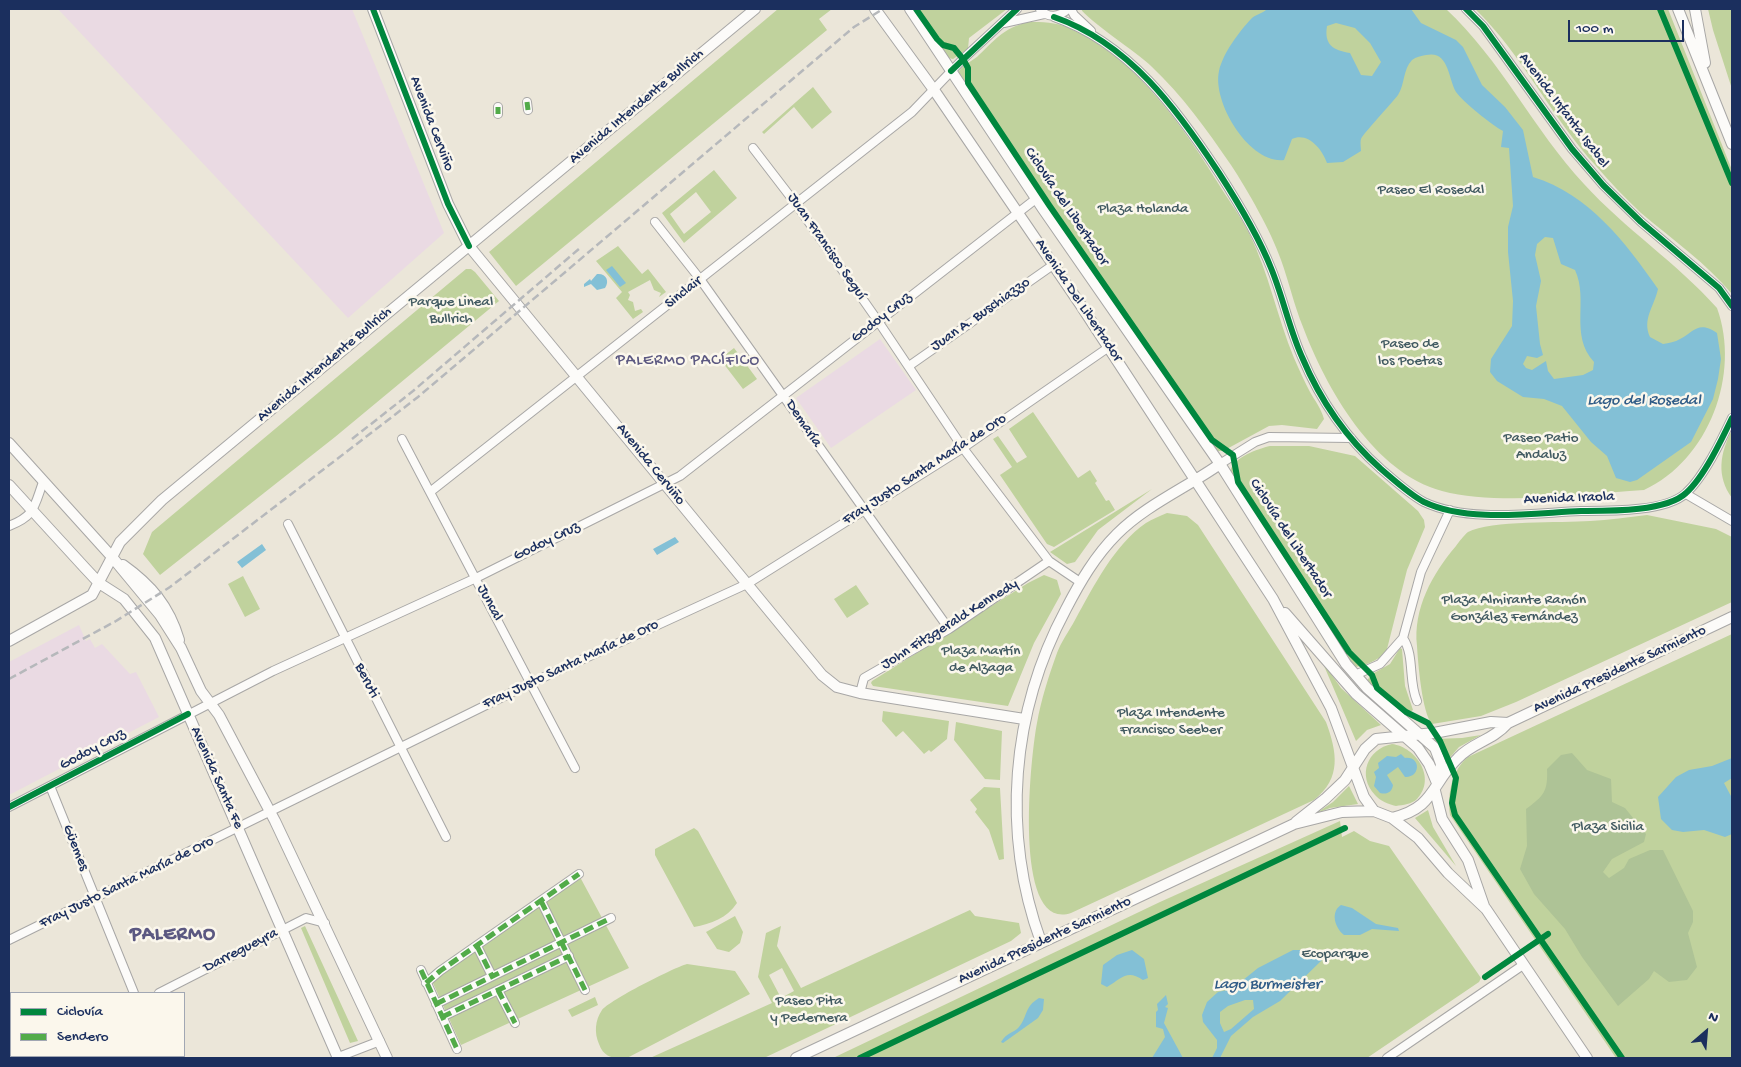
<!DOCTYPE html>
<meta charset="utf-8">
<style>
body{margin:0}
#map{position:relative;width:1741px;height:1067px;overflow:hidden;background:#ebe6d9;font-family:"Gochi Hand",sans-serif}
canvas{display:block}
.frame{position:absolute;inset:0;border:10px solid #1b2f5e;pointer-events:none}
.legend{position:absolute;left:10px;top:992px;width:175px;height:65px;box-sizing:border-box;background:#fbf7ec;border:1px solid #a1a7b3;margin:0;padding:6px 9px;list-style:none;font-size:15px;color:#1b2f5e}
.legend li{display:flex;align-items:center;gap:10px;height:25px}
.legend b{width:25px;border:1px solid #a1a7b3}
.north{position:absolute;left:1681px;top:1007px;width:50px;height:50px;-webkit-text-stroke:4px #fbf7ec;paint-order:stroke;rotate:27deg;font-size:14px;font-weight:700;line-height:20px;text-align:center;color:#1b2f5e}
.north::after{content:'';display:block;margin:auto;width:18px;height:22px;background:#1b2f5e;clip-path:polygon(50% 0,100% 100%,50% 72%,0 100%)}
.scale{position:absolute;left:1568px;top:20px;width:116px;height:22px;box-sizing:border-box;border:2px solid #1b2f5e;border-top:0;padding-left:6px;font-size:15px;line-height:18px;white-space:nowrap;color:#1b2f5e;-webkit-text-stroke:4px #fbf7ec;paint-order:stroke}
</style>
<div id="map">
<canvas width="1741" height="1067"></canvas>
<div class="frame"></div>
<ul class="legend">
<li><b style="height:6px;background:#00873e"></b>Ciclovía</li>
<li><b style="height:6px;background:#52ab49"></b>Sendero</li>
</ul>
<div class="north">N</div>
<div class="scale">100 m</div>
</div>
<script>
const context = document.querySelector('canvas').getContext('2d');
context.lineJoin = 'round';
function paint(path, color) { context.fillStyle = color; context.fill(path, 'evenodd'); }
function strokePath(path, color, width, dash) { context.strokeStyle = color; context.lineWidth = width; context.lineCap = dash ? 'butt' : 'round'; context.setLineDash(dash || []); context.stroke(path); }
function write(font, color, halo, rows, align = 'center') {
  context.font = font + ' "Gochi Hand",sans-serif'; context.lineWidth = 5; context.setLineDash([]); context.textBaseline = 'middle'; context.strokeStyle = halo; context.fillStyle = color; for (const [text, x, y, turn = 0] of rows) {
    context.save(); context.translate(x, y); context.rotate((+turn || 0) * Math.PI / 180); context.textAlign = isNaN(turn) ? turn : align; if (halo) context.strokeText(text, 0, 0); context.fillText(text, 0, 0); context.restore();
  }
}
paint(new Path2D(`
 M58 9H352L444 233 348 318Z
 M880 339 916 390 831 448 796 398Z
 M79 625 86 641 90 639 95 648 102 644 130 674 136 672 159 717 9 795V662Z`), '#eadae3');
paint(new Path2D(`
 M778 9H832L819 19 827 30 516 286 489 252Z
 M914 9H1007L969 38 968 49 953 59 948 58Z
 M1081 9H1446C1501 60 1533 129 1584 184 1625 229 1677 263 1717 308 1741 374 1709 460 1644 490 1585 494 1499 506 1442 491 1374 473 1326 388 1303 327 1294 305 1289 282 1281 260 1271 231 1248 191 1231 165 1207 130 1182 95 1151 66 1138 53 1086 19 1081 9Z
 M1475 9H1668L1732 170V294C1706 263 1672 239 1641 213 1625 198 1610 182 1596 166 1551 117 1523 55 1475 9Z
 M1708 9H1732V89L1713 30Z
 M1028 22C1042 22 1056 22 1069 28 1138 59 1185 129 1223 191 1232 205 1242 219 1249 233 1269 273 1277 317 1294 358 1299 369 1304 381 1310 392 1315 401 1321 408 1324 419L1317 429 1282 425 1269 426 1223 451H1216L1211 447 957 75C961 64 973 62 980 54 998 37 1003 29 1028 22Z
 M813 87 832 112 812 129 794 107 764 134 762 132Z
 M714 170 737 198 684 243 662 213ZM696 192 711 212 684 234 670 214Z
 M618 246 642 274 648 269 666 292 659 297 661 293 654 290 650 280 628 292 630 295 628 300 633 302 635 311 641 309 643 312 633 319 616 298 622 292 596 261Z
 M466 269H471L475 272 499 301 335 437 160 575 143 554 152 532Z
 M734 348 757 379 743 389 720 359Z
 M1033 412 1078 478 1090 470 1097 481 1095 483 1106 501 1109 500 1115 510 1054 547 1047 544 1000 475 1012 467 993 439 998 436 1017 463 1027 457 1009 429Z
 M1732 430V498C1716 476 1720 453 1732 430Z
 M1270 446H1309L1355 456 1418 511 1424 520 1425 527 1407 570 1386 653C1377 660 1366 666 1354 667L1350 663 1230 472C1233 457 1258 449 1270 446Z
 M1152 489 1098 530 1075 562 1067 564 1050 552Z
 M1167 513 1187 516 1198 525 1326 722C1337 752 1342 778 1314 800L1071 913C1011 933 1031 753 1037 723 1041 700 1049 675 1057 653 1061 642 1069 631 1075 620 1094 586 1114 545 1146 523 1152 519 1160 516 1167 513Z
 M1647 515 1716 529 1732 537V602L1516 702 1481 716 1432 724C1422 713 1418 663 1417 646 1413 609 1432 574 1456 546 1459 542 1464 535 1468 532 1490 520 1562 523 1590 521 1609 520 1628 517 1647 515Z
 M1044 575 1057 580 1061 594 1034 643 1008 706 873 686 871 683 872 681 1028 583Z
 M243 576 260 609 245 617 228 584Z
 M856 585 869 604 847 618 834 599Z
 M1732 634V1058H1616L1450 815C1447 794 1452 770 1468 757Z
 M1400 648 1402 649 1405 686 1413 710 1406 715 1371 688 1367 680 1374 673 1390 664Z
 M1322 661 1341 688 1381 725 1367 730 1356 741Z
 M883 711 949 721 947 739 931 752 929 750 924 754 903 731 896 737 882 721Z
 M956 722 1002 731 1000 780 985 779 954 740Z
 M1481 735 1459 747 1447 761 1434 739 1462 738Z
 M1392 744C1416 747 1437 778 1417 799 1412 804 1403 805 1396 806 1388 804 1380 801 1375 795 1357 776 1367 749 1392 744Z
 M1349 786 1358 804 1330 808 1315 814 1333 802Z
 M984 787 1000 788 1004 859 999 860 989 830 975 812 977 809 970 800Z
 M1428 810 1433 827 1456 866 1415 818Z
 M1340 821 1342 837 1354 831 1370 841 1389 846 1481 978 1479 982 1367 1058H833L1160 902Z
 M694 828 698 831 737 903C727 918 711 924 694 927L655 855V849Z
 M580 877 629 968 461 1045 432 981Z
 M970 910 975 916 1019 923 1021 933 1011 941 764 1058H650L772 1003 758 977 766 933 781 926 777 946 801 988ZM782 968 794 991 781 998 769 975Z
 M735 916 743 932 740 943 729 952 717 949 706 932Z
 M305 926 358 1041 350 1043 301 928Z
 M687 964 735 971 750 994 627 1058C614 1059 604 1058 599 1044 594 1033 595 1020 602 1010 610 1000 673 968 687 964Z
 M595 997 598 1005 572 1017 568 1010Z`), '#c0d29d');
paint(new Path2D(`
 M1572 753 1587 770 1611 779 1612 802 1625 808 1646 834 1644 842 1612 859 1603 872 1609 878 1624 868 1629 859 1650 850H1663L1693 911V922L1688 933 1697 967 1687 980 1669 982 1654 971 1649 979 1618 1006 1582 957 1565 929 1534 894 1520 869 1527 846 1526 809C1544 796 1548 791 1547 769L1561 755Z`), '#aec396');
paint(new Path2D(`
 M1267 9H1411L1421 23 1456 40 1463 47 1482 85 1505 107 1523 130 1533 177C1589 194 1626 243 1658 289 1654 307 1642 319 1650 337L1663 344C1669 343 1675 342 1680 339 1694 332 1698 320 1717 333L1721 359 1718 379 1713 399 1691 442 1637 480 1630 482 1616 478 1607 456 1591 442 1562 406 1544 399 1523 397 1497 381 1490 372 1491 359 1512 326 1513 301 1508 252V227L1513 206 1509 148 1501 147 1503 131C1493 126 1462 101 1456 92 1448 78 1449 50 1426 55 1421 56 1416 57 1412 60 1403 69 1405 84 1398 95 1391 104 1363 134 1361 139 1360 142 1361 148 1361 151L1343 162 1327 163C1322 149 1308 132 1292 139L1284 160C1249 164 1212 102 1219 71 1223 53 1239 32 1251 19 1256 14 1262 14 1267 9ZM1336 23 1355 28 1370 43 1381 62 1372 76 1361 75 1350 53C1333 50 1324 45 1327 26ZM1545 237 1553 238 1561 264 1575 270C1589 300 1569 335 1594 362L1593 370 1583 375 1554 379 1548 371 1546 361 1532 370 1526 368 1523 364 1527 356 1537 358 1543 355 1540 344 1536 306 1541 281 1535 255 1537 244Z
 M612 266 626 283 620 287 606 270Z
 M597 274C606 273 610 281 605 288L597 290 591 284 584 287V284L590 279 591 281Z
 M675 537 679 542 657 555 653 549Z
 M262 544 266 550 242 568 237 562Z
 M1401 754 1405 758C1421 756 1421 778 1405 777L1398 767 1387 775 1393 785C1392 792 1387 795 1380 793L1374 786 1376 777 1374 772 1379 768 1378 763 1387 756 1396 757Z
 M1732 758V778L1724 783 1732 798V834L1725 837 1704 830 1683 832 1672 830 1661 819 1658 797 1676 777 1689 770 1712 766Z
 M1341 905 1352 908 1376 924 1398 928 1399 931 1372 929 1360 935H1344C1335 928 1330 912 1341 905Z
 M1132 950 1144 959 1148 978 1143 980C1127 969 1122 978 1107 987L1101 984 1103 965 1117 955Z
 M1293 950H1306L1322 957V960L1280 1001 1253 1017 1231 1036 1220 1058H1212L1217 1048V1040L1203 1022 1202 1015 1207 1002 1218 992 1232 989 1258 968ZM1245 1000H1253L1254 1009 1231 1029 1224 1032 1220 1023V1012L1228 1006Z
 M1166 995 1168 1004 1165 1007 1168 1008 1164 1023 1183 1058H1152L1165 1037 1163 1029 1156 1027V1012L1158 1010 1157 1004Z
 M1039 998 1044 999 1043 1010 1038 1018 1003 1043 1001 1042C1007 1032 1014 1033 1019 1027 1028 1016 1024 1007 1039 998Z`), '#83c0d6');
const minor = new Path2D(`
 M1040 9C1048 19 1059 17 1068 9
 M1071 9 1074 15 1091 31
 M1466 9 1483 26 1572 149 1603 185 1641 222 1719 288 1732 306
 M1054 17C1129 43 1177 109 1219 173 1239 204 1258 235 1271 268 1283 297 1289 328 1302 357 1320 400 1346 438 1381 469 1394 480 1409 494 1424 502 1468 523 1533 513 1581 511 1608 511 1666 512 1686 493 1704 477 1722 439 1732 418
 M1004 23 1044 14
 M527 102 528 110
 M498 107V114
 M753 148 796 204 878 321 963 448 1049 561 1080 582
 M655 222 700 279 949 629
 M909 366 1053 265
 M402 439 575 768
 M1220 464 1255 442 1269 437 1351 438
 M430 492 912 112 963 59 1017 9
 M1686 494 1732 521
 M288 524 446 837
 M9 526C35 516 34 507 43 482
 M1355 675 1380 664 1403 638
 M860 693 864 678 949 629 1049 561
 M1417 701C1408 681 1415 656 1403 638L1421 572 1450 510
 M50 786 134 993
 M9 807 273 671 476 578 680 476 1037 198
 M541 901 585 990
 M9 940 531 683 747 584 963 448 1109 347
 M477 946 492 976
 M421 970 457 1049
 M426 983 440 971 579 874
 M498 990 515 1023
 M159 993 306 918 325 923
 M436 1004 611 918
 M442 1017 569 956
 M158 1056 159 1058
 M29 1058 34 1056
 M336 1058 380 1041
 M1387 1058 1523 965`);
const major = new Path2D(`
 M373 9 448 204 469 246 822 675 837 687 860 693 1024 719
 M875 9 934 90 1080 304 1273 599 1331 708 1364 797 1374 811 1392 818 1418 838 1448 873 1486 909 1587 1058
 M910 9 1043 209 1220 464 1346 664 1367 688 1435 748 1441 764 1438 783
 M1678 9 1732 144
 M1695 9 1705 63
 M9 443 112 557 160 615 181 648 201 691 219 715 275 821 387 1058
 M9 485 85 568 99 583 124 599 155 638 338 1058
 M123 565C151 585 169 606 179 640
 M1285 613 1356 694 1418 748 1429 764 1437 783
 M9 641 92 595 120 542 162 500 755 9
 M1435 791 1442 819 1468 860 1484 906
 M1392 818C1435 808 1431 784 1458 758 1473 742 1492 741 1508 723L1732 617
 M1296 822 1325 799 1345 780 1365 749 1376 739 1434 733 1491 722 1508 723
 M1041 942C1001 832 1011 712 1066 609 1080 582 1095 556 1117 534 1146 505 1186 488 1220 464
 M796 1058 1294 824 1342 812 1374 811`);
strokePath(minor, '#a8a7a6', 10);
strokePath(major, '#a8a7a6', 12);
strokePath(minor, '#fcfbf9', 8);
strokePath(major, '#fcfbf9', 10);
strokePath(new Path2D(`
 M352 439 413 391 580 248
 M9 679 116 621 170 587 418 397 854 27 883 9`), '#b6b8bb', 2.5, [8, 4]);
strokePath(new Path2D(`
 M527 102 528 110
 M498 107V114
 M541 901 585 990
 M477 946 492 976
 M421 970 457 1049
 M426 983 440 971 579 874
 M498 990 515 1023
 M436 1004 611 918
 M442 1017 569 956`), '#52ab49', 5, [10, 5]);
strokePath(new Path2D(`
 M373 9 448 204 469 246
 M916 9 937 39 943 45 954 48 963 59 968 68V83L1049 205 1212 440 1233 455 1238 482 1349 652 1372 675 1377 688 1406 712 1428 723 1440 741 1456 778 1452 803 1455 815 1622 1058
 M1466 9 1483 26 1572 149 1603 185 1641 222 1719 288 1732 306
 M1660 9 1732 183
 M1054 17C1129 43 1177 109 1219 173 1239 204 1258 235 1271 268 1283 297 1289 328 1302 357 1320 400 1346 438 1381 469 1394 480 1409 494 1424 502 1468 523 1533 513 1581 511 1608 511 1666 512 1686 493 1704 477 1722 439 1732 418
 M951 71 1017 9
 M9 807 188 714
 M1485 977 1548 934
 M860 1058 1345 828`), '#00873e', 6);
write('15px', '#1b2f5e', '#fbf7ec', [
 ["Avenida Intendente Bullrich",637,107,-40],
 ["Avenida Infanta Isabel",1563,111,53],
 ["Avenida Cerviño",431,124,69],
 ["Ciclovía del Libertador",1066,207,56],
 ["Juan Francisco Seguí",826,247,55],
 ["Sinclair",684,293,-38],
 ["Avenida Del Libertador",1078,301,56],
 ["Juan A. Buschiazzo",981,315,-35],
 ["Godoy Cruz",882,318,-38],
 ["Avenida Intendente Bullrich",325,365,-40],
 ["Demaría",803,424,56],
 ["Avenida Cerviño",650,465,51],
 ["Fray Justo Santa María de Oro",925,470,-33],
 ["Avenida Iraola",1569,499,-2],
 ["Ciclovía del Libertador",1290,539,57],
 ["Godoy Cruz",547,542,-26],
 ["Juncal",489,603,62],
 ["John Fitzgerald Kennedy",950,625,-32],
 ["Fray Justo Santa María de Oro",571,665,-25],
 ["Avenida Presidente Sarmiento",1620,670,-25],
 ["Beruti",366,681,63],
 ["Godoy Cruz",93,750,-28],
 ["Avenida Santa Fe",216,778,66],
 ["Güemes",75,848,68],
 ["Fray Justo Santa María de Oro",127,883,-26],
 ["Avenida Presidente Sarmiento",1045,941,-25],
 ["Darregueyra",241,951,-27]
]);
write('15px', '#425b62', '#fbf7ec', [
 ["Paseo El Rosedal",1431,191],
 ["Plaza Holanda",1143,210],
 ["Parque Lineal",451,303],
 ["Bullrich",451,320],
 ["Paseo de",1410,345],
 ["los Poetas",1410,362],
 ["Paseo Patio",1541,439],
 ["Andaluz",1541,456],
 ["Plaza Almirante Ramón",1514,601],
 ["González Fernández",1514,618],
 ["Plaza Martín",981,652],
 ["de Alzaga",981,669],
 ["Plaza Intendente",1171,714],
 ["Francisco Seeber",1171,731],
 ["Plaza Sicilia",1608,828],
 ["Ecoparque",1335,955],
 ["Paseo Pita",809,1002],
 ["y Pedernera",809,1019]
]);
context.letterSpacing = '1px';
write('16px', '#5b5881', '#fbf7ec', [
 ["PALERMO PACÍFICO",688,362]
]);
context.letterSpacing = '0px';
write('italic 16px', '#305c87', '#fbf7ec', [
 ["Lago del Rosedal",1644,402],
 ["Lago Burmeister",1267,986]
]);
context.letterSpacing = '1px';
write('bold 20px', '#5b5881', '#fbf7ec', [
 ["PALERMO",173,936]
]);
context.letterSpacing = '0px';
</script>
